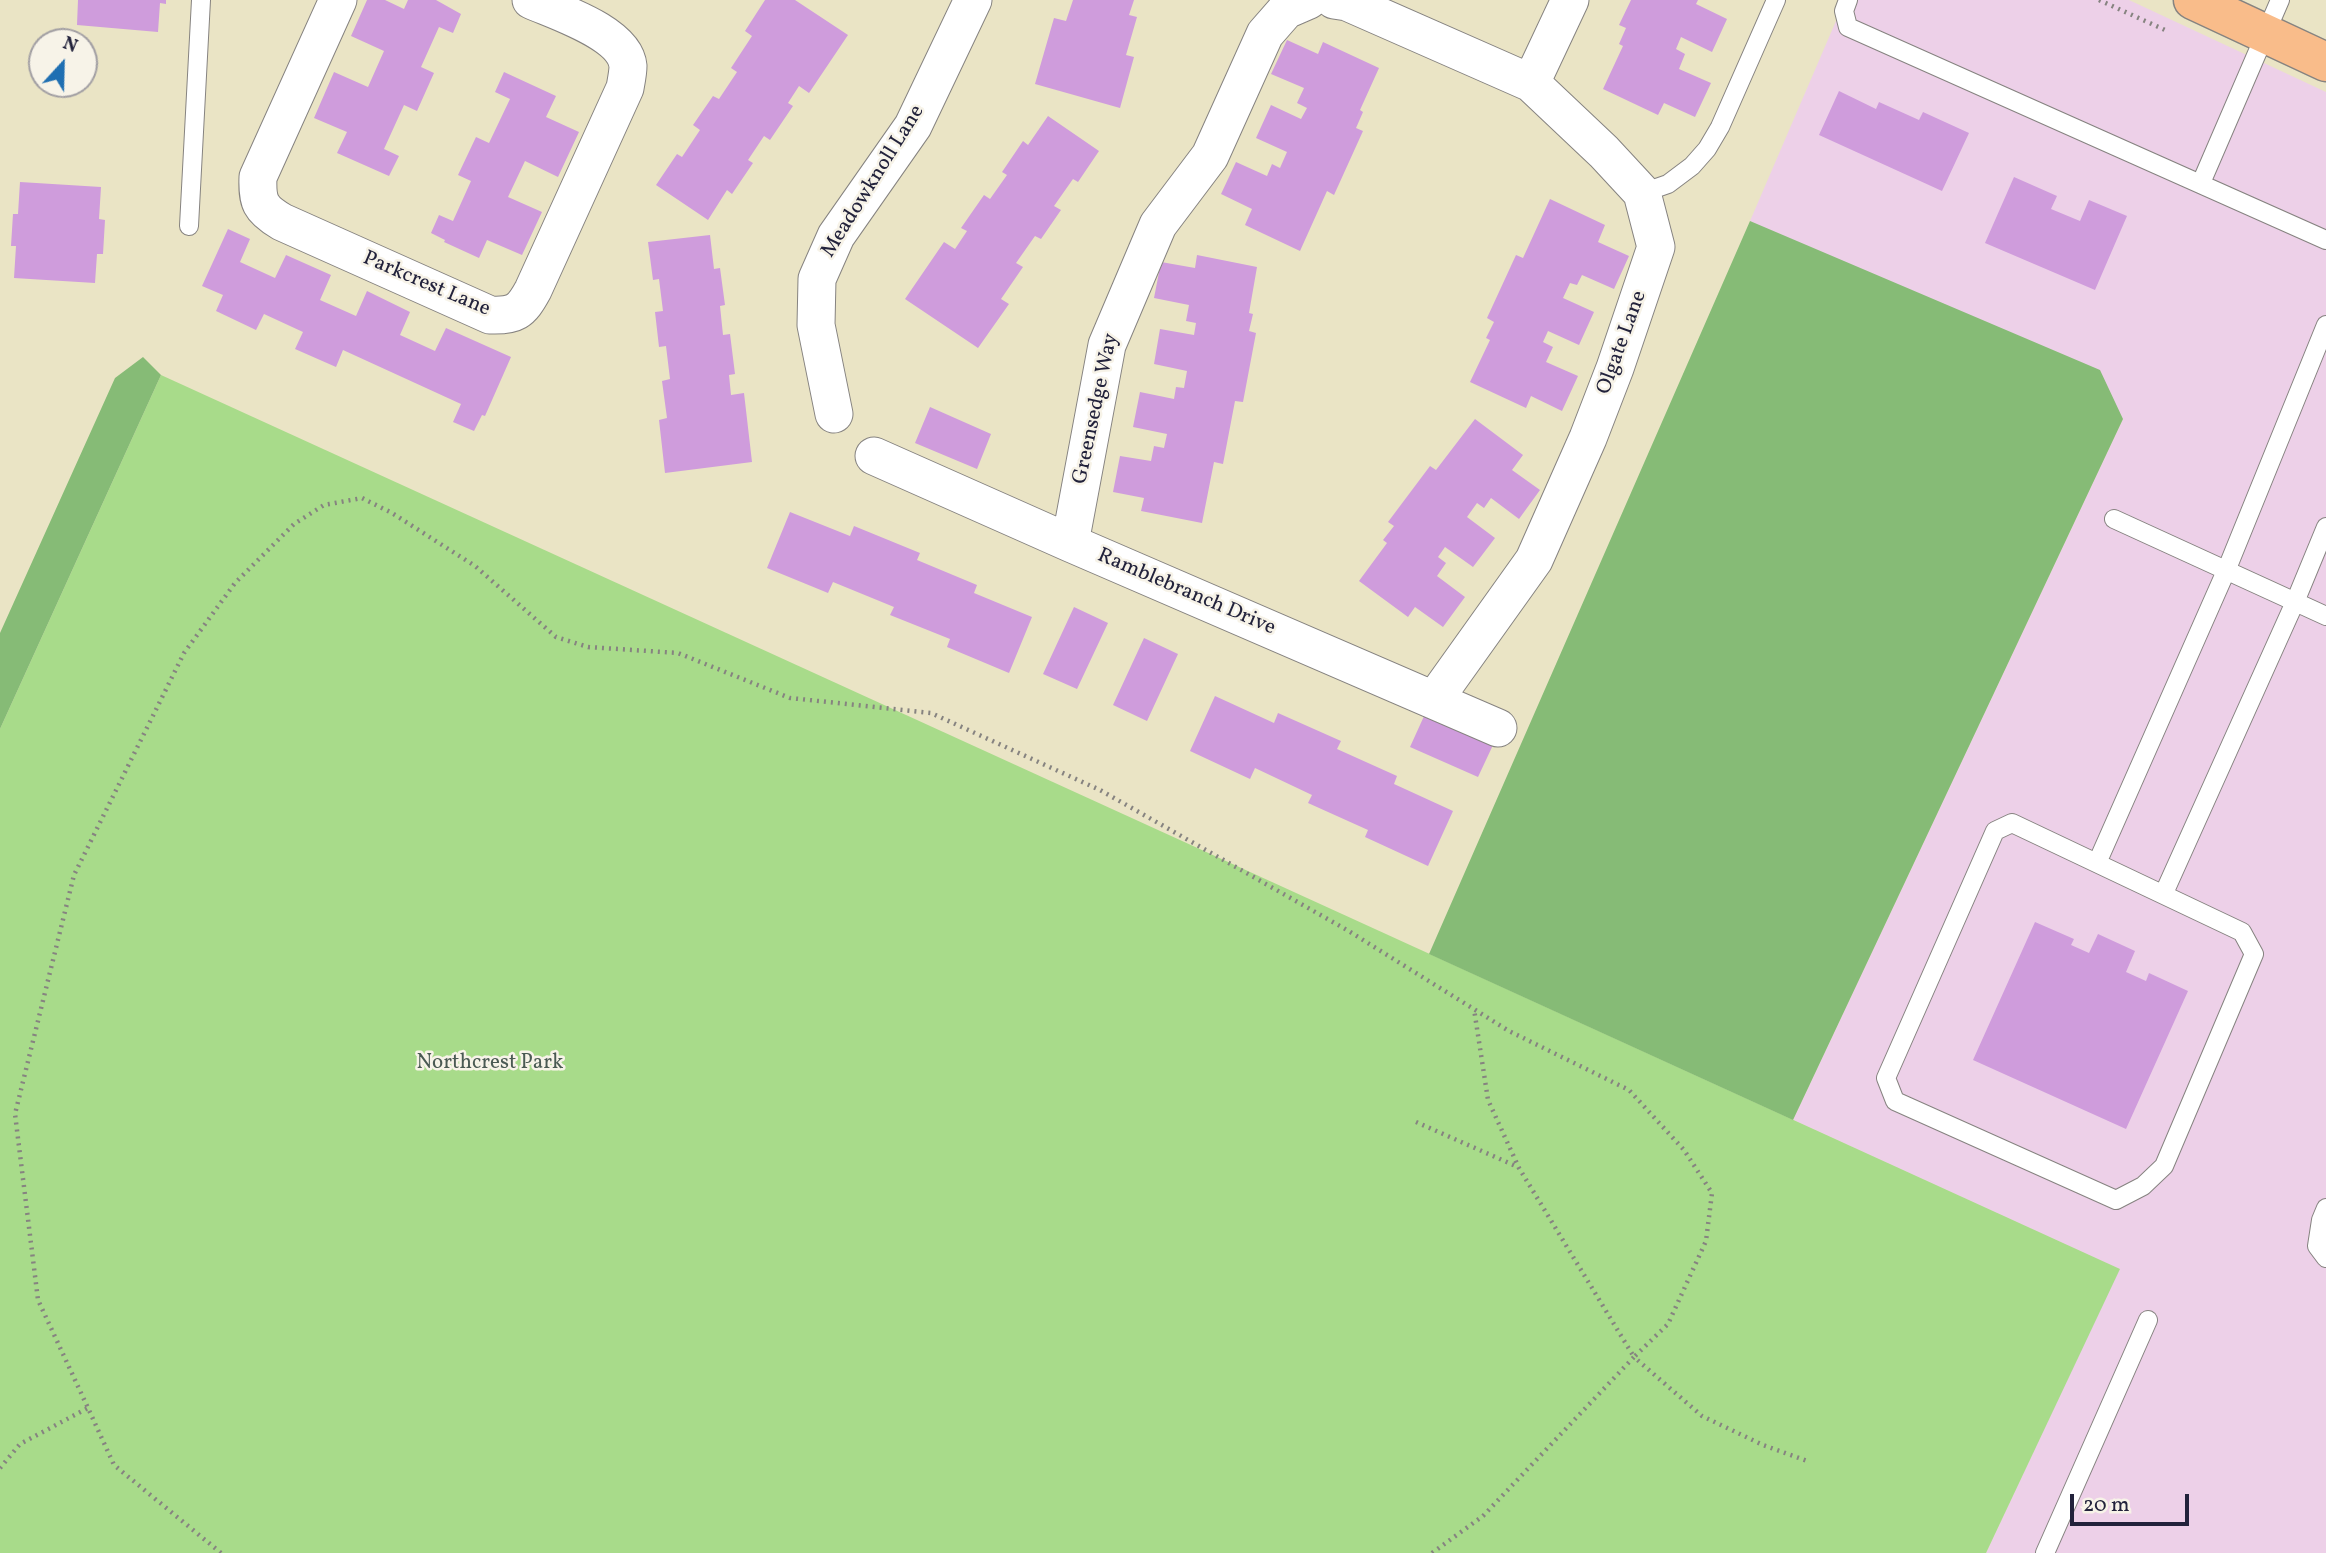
<!DOCTYPE html>
<style>
body{margin:0}
#map{position:relative;width:2326px;height:1553px;overflow:hidden;background:#eae4c5;font-family:Vollkorn,serif}
canvas{display:block}
.north{position:absolute;left:28px;top:28px;width:70px;height:70px;box-sizing:border-box;background:#f7f3e8;border:2px solid #a29fa3;border-radius:50%;rotate:22deg;font-size:19px;font-weight:700;line-height:28px;text-align:center;color:#22223b}
.north::after{content:'';display:block;margin:auto;width:24px;height:32px;background:#1f6fb2;clip-path:polygon(50% 0,100% 100%,50% 72%,0 100%)}
.scale{position:absolute;left:2070px;top:1494px;width:119px;height:32px;box-sizing:border-box;border:4px solid #22223b;border-top:0;padding-left:9px;font-size:21px;line-height:24px;white-space:nowrap;color:#22223b;-webkit-text-stroke:5px #f7f3e8;paint-order:stroke}
</style>
<div id="map">
<canvas width="2326" height="1553"></canvas>
<div class="north">N</div>
<div class="scale">20 m</div>
</div>
<script>
const context = document.querySelector('canvas').getContext('2d');
context.lineJoin = 'round';
function paint(path, color) { context.fillStyle = color; context.fill(path, 'evenodd'); }
function strokePath(path, color, width, dash) { context.strokeStyle = color; context.lineWidth = width; context.lineCap = dash ? 'butt' : 'round'; context.setLineDash(dash || []); context.stroke(path); }
function write(font, color, halo, rows, align = 'center') {
  context.font = font + ' Vollkorn,serif'; context.lineWidth = 5; context.setLineDash([]); context.textBaseline = 'middle'; context.strokeStyle = halo; context.fillStyle = color; for (const [text, x, y, turn = 0] of rows) {
    context.save(); context.translate(x, y); context.rotate((+turn || 0) * Math.PI / 180); context.textAlign = isNaN(turn) ? turn : align; if (halo) context.strokeText(text, 0, 0); context.fillText(text, 0, 0); context.restore();
  }
}
paint(new Path2D(`
 M1845 0H2129L2326 92V1553H1986L2119 1269 1793 1120 2123 419 1750 221Z`), '#edd0e8');
paint(new Path2D(`
 M161 375 2120 1269 1986 1553H0V729Z`), '#a8db8a');
paint(new Path2D(`
 M1750 221 2100 370 2123 419 1793 1120 1429 954Z
 M143 357 161 375 0 729V633L115 378Z`), '#86bb76');
paint(new Path2D(`
 M78 0H166V4L160 3 158 32 77 25Z
 M367 0H385L404 9 408 0H436L461 14 453 33 439 27 421 67 434 73 417 111 404 105 384 149 399 156 389 176 337 153 347 132 314 118 334 72 368 87 384 51 351 36Z
 M765 0H795L848 35 809 93 799 86 788 103 793 106 770 140 764 136 748 160 753 163 732 194 727 190 708 220 656 185 677 154 682 157 700 130 693 125 713 96 719 99 737 72 731 68 752 36 745 31Z
 M1073 0H1134L1129 15 1137 17 1126 55 1134 57 1120 108 1035 84 1054 18 1066 21Z
 M1631 0H1698L1696 4 1727 19 1712 52 1681 37 1676 49 1685 54 1679 69 1711 83 1695 117 1664 103 1658 115 1603 89 1623 46 1619 44 1626 28 1619 25Z
 M1287 40 1318 54 1323 42 1379 68 1360 110 1363 112 1356 128 1363 131 1334 195 1327 191 1300 251 1245 225 1252 209 1221 194 1236 162 1267 176 1272 164 1280 168 1287 152 1256 138 1271 105 1301 119 1307 108 1297 103 1304 88 1271 74Z
 M504 72 556 96 546 117 579 132 558 177 525 161 508 197 542 212 522 255 487 240 479 258 444 242 445 240 431 233 439 215 453 221 471 181 458 175 476 137 489 143 510 99 495 92Z
 M1839 91 1876 109 1879 102 1919 120 1923 112 1969 133 1942 191 1819 135Z
 M1048 116 1099 151 1078 182 1073 179 1054 206 1061 210 1041 239 1035 236 1016 263 1023 267 1001 299 1009 304 978 348 905 299 944 242 955 249 967 231 961 228 984 195 990 199 1007 175 1002 172 1023 141 1028 145Z
 M2014 177 2057 196 2051 209 2080 221 2089 200 2127 216 2095 290 1985 243Z
 M20 182 101 187 99 219 105 220 103 254H97L95 283 14 278 16 246H11L13 214H18Z
 M1550 199 1605 225 1598 242 1629 256 1614 289 1582 275 1577 285 1570 283 1563 298 1594 312 1579 345 1548 331 1543 342 1553 347 1546 362 1578 376 1562 411 1531 396 1526 408 1470 382 1490 340 1486 338 1494 322 1487 318 1516 255 1523 258Z
 M228 229 250 239 240 262 275 278 286 255 331 275 320 300 356 316 367 291 410 312 400 335 435 351 446 328 511 357 485 416 482 415 474 431 453 422 461 404 343 350 336 367 295 349 303 332 264 314 256 330 216 311 223 295 202 286Z
 M710 235 714 269 720 268 725 305 720 306 723 335 730 334 735 374 729 375 731 395 744 393 752 462 665 473 659 420 667 418 662 381 670 379 666 346 659 347 655 312 663 311 659 279 653 280 648 242Z
 M1197 255 1257 267 1249 313 1253 314 1249 331 1256 333 1243 402 1235 401 1223 464 1214 462 1202 523 1141 511 1144 498 1113 492 1120 456 1151 461 1154 446 1164 448 1167 434 1133 427 1140 392 1174 399 1176 387 1184 388 1187 371 1154 364 1160 329 1194 335 1196 323 1186 321 1189 305 1154 298 1161 262 1195 268Z
 M930 407 991 434 977 469 915 443Z
 M1475 419 1523 455 1512 470 1540 490 1519 519 1491 498 1484 508 1477 503 1467 517 1495 538 1473 567 1445 547 1438 557 1446 563 1437 576 1465 597 1443 627 1415 607 1408 617 1359 581 1387 543 1383 540 1394 526 1388 522 1430 466 1436 470Z
 M790 512 850 536 854 526 920 553 917 560 977 585 974 593 1032 617 1009 673 947 647 950 639 890 615 894 607 833 582 828 593 767 568Z
 M1074 607 1108 623 1077 689 1043 674Z
 M1144 638 1178 654 1147 721 1113 705Z
 M1215 696 1274 723 1278 713 1341 741 1337 749 1397 776 1394 784 1453 811 1428 866 1365 837 1368 830 1308 803 1312 795 1255 768 1250 779 1190 751Z
 M1425 714 1493 745 1478 777 1410 747Z
 M2035 922 2074 939 2071 945 2089 953 2098 934 2135 951 2126 972 2146 981 2149 973 2188 991 2126 1129 1973 1060Z`), '#cf9cdc');
const lane = new Path2D(`
 M1848 0 1844 11 1848 27 2326 240
 M2201 183 2280 0
 M1642 193 1668 184 1692 166 1707 149 1720 127 1776 0
 M189 226 201 0
 M2114 519 2326 616
 M2012 823 2242 932 2254 954 2164 1166 2143 1186 2116 1200 1895 1101 1886 1078 1995 831Z
 M2097 863 2226 571 2326 325
 M2164 893 2295 602 2326 527
 M2326 1208 2321 1220 2317 1246 2326 1258
 M2045 1553 2148 1320`);
const street = new Path2D(`
 M338 0 258 177C257 202 260 209 282 222L490 315C515 316 521 312 533 290L625 88C626 82 628 73 628 66 625 33 558 12 531 0
 M1334 0 1347 2 1531 83 1604 152 1642 193 1656 247 1615 368 1588 438 1534 560 1434 700
 M1531 83 1570 0
 M834 414 816 325 817 279 836 236 913 126 973 0
 M874 456 1070 543 1498 728
 M1070 543 1107 345 1158 225 1210 156 1265 34 1286 10 1309 0`);
const primary = new Path2D(`
 M2193 0 2326 62`);
strokePath(lane, '#868380', 20);
strokePath(street, '#868380', 39);
strokePath(primary, '#868380', 41);
strokePath(new Path2D(`
 M2099 0 2165 30
 M1416 1122 1518 1167
 M0 1468 20 1444 88 1408
 M221 1553 114 1465 88 1408 38 1300 15 1114 74 875 184 653 235 583 294 524 324 505 362 498 392 513 475 566 556 637 588 647 678 653 790 698 931 713 1100 790 1347 930 1509 1031 1629 1090 1684 1150 1712 1193 1706 1241 1668 1324 1634 1357 1519 1168 1488 1100 1474 1009
 M1432 1553 1483 1516 1634 1357 1702 1416 1763 1445 1810 1462`), '#868380', 4.5, [2, 5]);
strokePath(lane, '#fff', 18);
strokePath(street, '#fff', 37);
strokePath(primary, '#f9bc8a', 38);
write('21px', '#22223b', '#f7f3e8', [
 ["Meadowknoll Lane",874,182,-58],
 ["Parkcrest Lane",426,285,23],
 ["Olgate Lane",1623,343,-70],
 ["Greensedge Way",1097,409,-78],
 ["Ramblebranch Drive",1186,593,23]
]);
write('21px', '#4a5a53', '#f7f3e8', [
 ["Northcrest Park",490,1064]
]);
</script>
